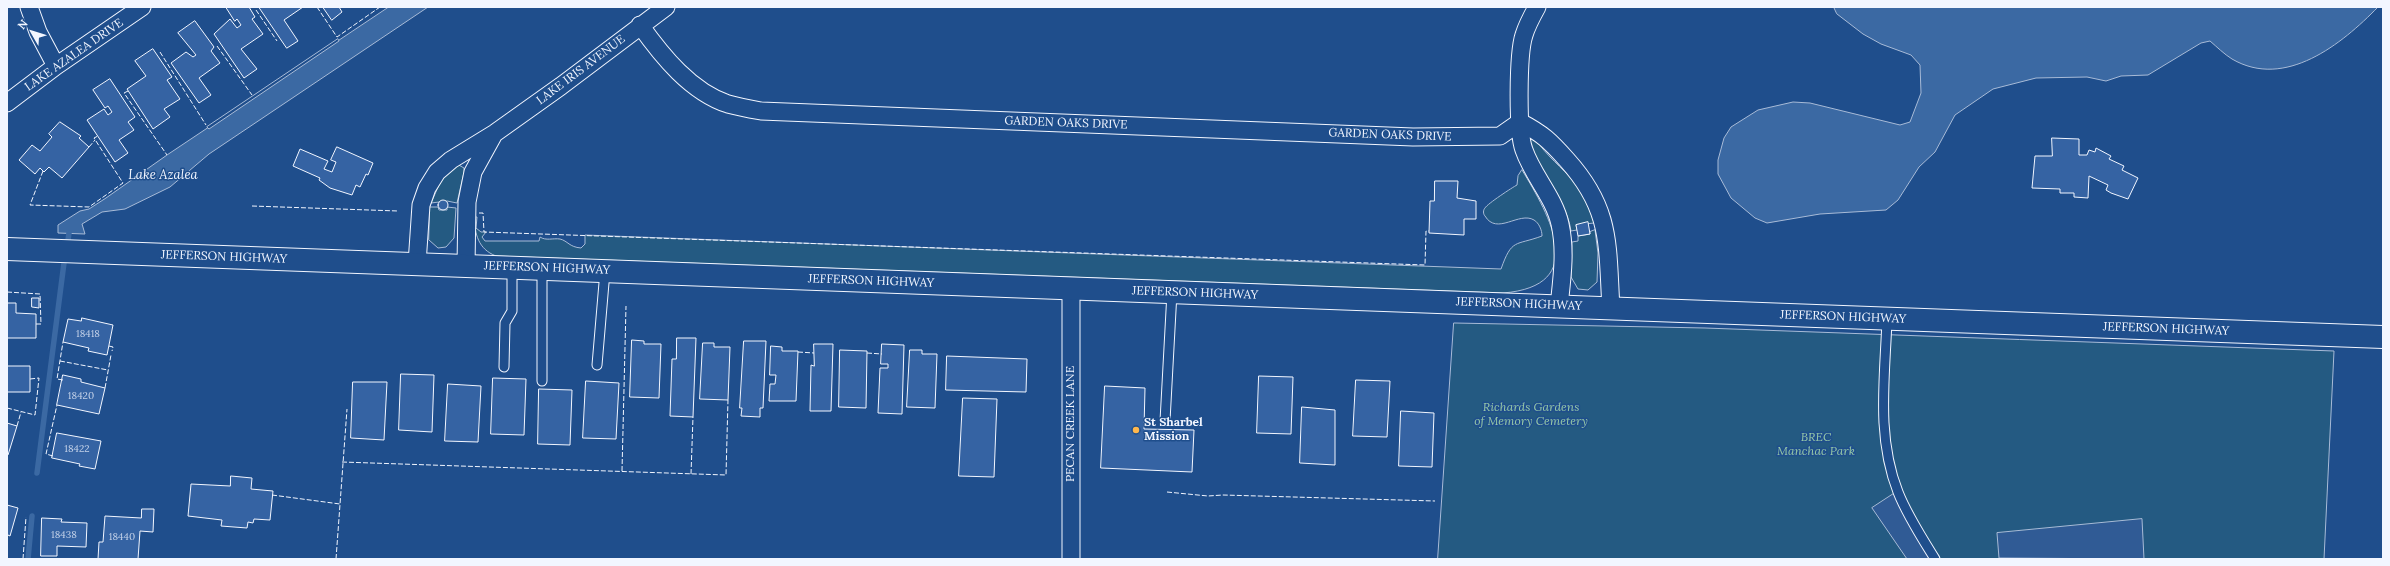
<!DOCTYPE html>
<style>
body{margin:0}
#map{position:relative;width:2390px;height:566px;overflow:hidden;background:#1f4e8c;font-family:Lora,serif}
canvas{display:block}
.frame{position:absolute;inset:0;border:8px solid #f2f6ff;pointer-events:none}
.north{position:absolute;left:12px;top:12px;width:40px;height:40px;-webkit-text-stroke:3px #1f4e8c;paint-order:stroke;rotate:309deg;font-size:11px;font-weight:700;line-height:16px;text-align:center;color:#f2f6ff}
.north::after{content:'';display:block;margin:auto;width:14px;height:18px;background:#f2f6ff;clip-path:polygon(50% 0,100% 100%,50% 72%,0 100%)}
</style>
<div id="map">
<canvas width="2390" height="566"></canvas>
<div class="frame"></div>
<div class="north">N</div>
</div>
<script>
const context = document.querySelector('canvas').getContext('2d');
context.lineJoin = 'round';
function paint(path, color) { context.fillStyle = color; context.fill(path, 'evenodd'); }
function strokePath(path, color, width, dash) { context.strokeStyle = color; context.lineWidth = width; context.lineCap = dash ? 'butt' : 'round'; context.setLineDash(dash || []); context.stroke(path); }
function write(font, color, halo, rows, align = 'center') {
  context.font = font + ' Lora,serif'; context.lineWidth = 3; context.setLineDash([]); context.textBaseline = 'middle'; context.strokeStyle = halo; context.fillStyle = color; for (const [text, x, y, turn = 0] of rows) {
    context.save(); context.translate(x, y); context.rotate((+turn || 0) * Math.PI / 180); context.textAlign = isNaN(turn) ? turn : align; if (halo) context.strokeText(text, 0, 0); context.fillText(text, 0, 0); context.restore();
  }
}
const green = new Path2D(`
 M1529 137 1535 138C1546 156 1562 167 1575 183 1584 194 1590 209 1594 223L1576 225 1577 230 1571 231C1566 195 1530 166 1529 137Z
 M457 164 464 168V172L457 203 447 201 431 203 442 178Z
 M1522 170C1550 216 1590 286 1503 293L496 256C478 249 475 234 474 217H477L476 228 481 232H486L482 237 485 241H539L540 237C546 241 553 238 560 239 568 241 569 247 581 248L585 244V235L1501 269C1512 238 1515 246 1542 236 1542 230 1539 223 1534 220 1519 211 1497 236 1485 216 1483 214 1483 210 1485 208 1487 204 1513 187 1517 185L1518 176Z
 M430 207H438L439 210H447V207L456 208 454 238 446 247 438 248 429 240Z
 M1595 230 1598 253 1597 282 1588 290 1578 289 1571 277 1572 242 1578 241V236L1590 234V232Z
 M1454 323 1705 328 2334 351 2324 559H1438Z`);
paint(green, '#245a82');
strokePath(green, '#a8bbd7', 1);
const parking = new Path2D(`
 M1898 491 1935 559H1907L1872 508Z
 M2142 519 2144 559 1999 558 1997 533Z`);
paint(parking, '#305b95');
strokePath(parking, '#a8bbd7', 1);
const water = new Path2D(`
 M389 7H428L209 154 170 187 125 209 102 212 82 224 85 234 58 233V225L80 211 89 209 106 198 167 155Z
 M1834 7H2378C2342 44 2285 90 2232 59 2224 54 2217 47 2210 41L2201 43 2148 75 2121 76 2106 81 2087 77 2036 78 1993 89 1955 115 1935 152 1919 167 1898 200 1886 210 1820 214 1767 223 1755 218 1731 198 1718 174V160L1724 138 1731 127 1758 110 1793 102 1810 103 1900 125 1910 122 1921 93 1920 65 1911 55 1881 44 1863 34 1837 14Z`);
paint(water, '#3b69a3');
strokePath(water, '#a8bbd7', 1);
const pier = new Path2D(`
 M338 39 339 41 209 129 207 127Z`);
paint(pier, '#1f4e8c');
strokePath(pier, '#a8bbd7', 1);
strokePath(new Path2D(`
 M67 247 69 233
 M37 473 65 255
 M28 559 32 516`), '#3b69a3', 5.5);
const building = new Path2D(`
 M226 7H249L255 17 252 19 263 34 241 49 257 69 244 78 214 34 230 19 237 28 241 25 237 19 235 21Z
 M259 7H303L284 20 298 41 287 48Z
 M323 7H339L342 12 332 20Z
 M195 21 214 47 211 51 220 63 199 78 211 95 199 103 171 63 186 52 193 57 196 55 178 33Z
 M153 49 172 77 167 80 180 99 164 109 170 117 153 129 127 89 146 76 135 61Z
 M110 79 135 117 128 122 134 130 119 140 128 153 115 162 87 120 104 109 108 115 112 112 108 106 105 108 93 90Z
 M60 122 81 136 79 138 89 147 62 178 49 167 44 172 40 168 35 174 19 160 32 145 40 151 52 137 49 134Z
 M2052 138 2079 139V155H2087L2089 150 2095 152 2096 148 2111 156 2109 159 2124 166 2122 170 2138 178 2128 199 2111 193 2106 190 2108 185 2089 176 2088 198 2074 197V193H2060V189L2032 188 2035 156H2052Z
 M337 147 373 163 368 175 366 174 360 187 356 185 352 195 330 188 319 180 320 178 293 166 300 149 328 161 324 169 332 172 336 162 331 160Z
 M1435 181H1458L1457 198 1476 201V219H1464V235L1429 233 1430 201H1434Z
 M438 205a5 5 0 1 1 10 0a5 5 0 1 1-10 0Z
 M1588 222 1590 234 1578 236 1576 225Z
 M32 298H39V308L32 307Z
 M7 303H16V313L36 314V338H7Z
 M82 318 113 325 107 355 88 351 89 348 63 342 68 319 81 321Z
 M677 338H696L693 417 670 416 672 359H676Z
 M632 340 644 341V344H661L659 398 630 397Z
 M744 341H766L763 408H760V417L741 416 742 408H740Z
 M703 343H714V347H730L728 400 700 399Z
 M814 344H833L831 411H810L811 365 814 366Z
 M882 344 904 345 902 414 878 413 880 368H888V364H881Z
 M771 346 782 347V351H798L796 401H769L770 384H775L776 375H770Z
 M840 350 867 351 866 408 839 407Z
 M910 350H922V354H937L935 408 907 407Z
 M947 356 1027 359 1026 392 946 390Z
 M7 366H30V392H7Z
 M401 374 434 375 432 432 399 430Z
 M63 375 81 379V382L105 388 99 414 57 405Z
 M1259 376 1293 377 1291 434 1257 433Z
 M493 378 526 379 524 435 491 434Z
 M1356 380 1390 381 1387 437 1353 436Z
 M586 381 619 383 616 439 583 438Z
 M353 382H387L384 440 351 438Z
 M448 384 481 386 478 442 445 441Z
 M1105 386 1145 388 1144 429 1194 430 1192 472 1101 468Z
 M539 389 572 390 570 445 538 444Z
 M963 398 997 399 994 477 959 476Z
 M1302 407 1335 410V465L1300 463Z
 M1401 411 1434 413 1432 467 1399 466Z
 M7 423 17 426 8 455 7 454Z
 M57 433 101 441 95 469 79 466 80 464 52 458Z
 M231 476 252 478 251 489 273 491 270 520 254 519 253 523 248 522 247 528 221 526 222 520 188 516 191 484 230 486Z
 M7 505 18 508 10 536 8 535 7 538Z
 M142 509H154L153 532 140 531 138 559H98L99 542H103L105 516 141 518Z
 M42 518 62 519 61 522 87 523 86 547 57 546V556H41Z`);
paint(building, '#3563a3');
strokePath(building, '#f2f6ff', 1);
const lane = new Path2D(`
 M1887 319C1885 378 1876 436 1898 492 1907 515 1922 538 1935 559
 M597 365 605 271
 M504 367 505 323 512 311V268
 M542 381V269
 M1165 421 1172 292`);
const street = new Path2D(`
 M29 7 38 32 56 66
 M1537 7C1532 16 1527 25 1524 35 1518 53 1517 132 1524 150 1533 176 1554 197 1560 224 1566 251 1562 278 1559 306
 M640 25C662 56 691 92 728 104 739 107 750 109 761 111L1413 137 1500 136 1520 122
 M7 103 56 66 142 7
 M1520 122C1543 134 1550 141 1567 160 1612 210 1607 245 1611 308
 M417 264 421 205 427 188 437 172 451 160 495 133 561 86 666 7
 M466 266 467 202 473 172 494 134
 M1071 289V559`);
const primary = new Path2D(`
 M7 249 2383 337`);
strokePath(lane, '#f2f6ff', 11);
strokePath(street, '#f2f6ff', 19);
strokePath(primary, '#f2f6ff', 24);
strokePath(lane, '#1f4e8c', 9);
strokePath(street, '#1f4e8c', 17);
strokePath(primary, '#1f4e8c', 22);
strokePath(new Path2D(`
 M317 7 337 37 380 7
 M256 10 277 41
 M217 46 252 95
 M160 52 206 125
 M128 91 124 93 167 155
 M89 147 95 140
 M43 171 30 205 89 207 123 183 94 138 98 136
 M252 206 398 211
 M479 213H483L484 232 1425 265 1426 231H1429
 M7 292 40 294 41 324H36
 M109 346 113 347 112 351
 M798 352 814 353
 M867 353 882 354
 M60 361 108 370
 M63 380 57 379 63 342
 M105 388 111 355
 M7 408 35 415 39 378 30 379
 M17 426 21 412
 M53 456 46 454 57 405
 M342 462 726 475 728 400
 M622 471 626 306
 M691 474 693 417
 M1167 492 1208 496 1223 495 1435 501
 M272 495 340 504
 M23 559 26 517
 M336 559 347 409`), '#f2f6ff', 1, [5, 2]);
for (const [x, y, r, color] of [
 [1136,430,4,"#ffb74d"]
]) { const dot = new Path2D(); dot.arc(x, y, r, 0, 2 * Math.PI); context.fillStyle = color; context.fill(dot); strokePath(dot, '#1f4e8c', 1.5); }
write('10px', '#c3d1e8', null, [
 ["18418",88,334],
 ["18420",81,396],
 ["18422",77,449],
 ["18438",64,535],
 ["18440",122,537]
]);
write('12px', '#f2f6ff', '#1f4e8c', [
 ["LAKE AZALEA DRIVE",74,55,-35],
 ["LAKE IRIS AVENUE",581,70,-37],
 ["GARDEN OAKS DRIVE",1066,123,2],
 ["GARDEN OAKS DRIVE",1390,135,2],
 ["JEFFERSON HIGHWAY",224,257,2],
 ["JEFFERSON HIGHWAY",547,268,2],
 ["JEFFERSON HIGHWAY",871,281,2],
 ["JEFFERSON HIGHWAY",1195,293,2],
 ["JEFFERSON HIGHWAY",1519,304,2],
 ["JEFFERSON HIGHWAY",1843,317,2],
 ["JEFFERSON HIGHWAY",2166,329,2],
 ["PECAN CREEK LANE",1071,424,-90]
]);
write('italic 12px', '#97c8a6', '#1f4e8c', [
 ["Richards Gardens",1531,408],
 ["of Memory Cemetery",1531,422],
 ["BREC",1816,438],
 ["Manchac Park",1816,452]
]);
write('bold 12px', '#f2f6ff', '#1f4e8c', [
 ["St Sharbel",1144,423],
 ["Mission",1144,437]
], 'left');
write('italic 13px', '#f2f6ff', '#1f4e8c', [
 ["Lake Azalea",163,175]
]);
</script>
